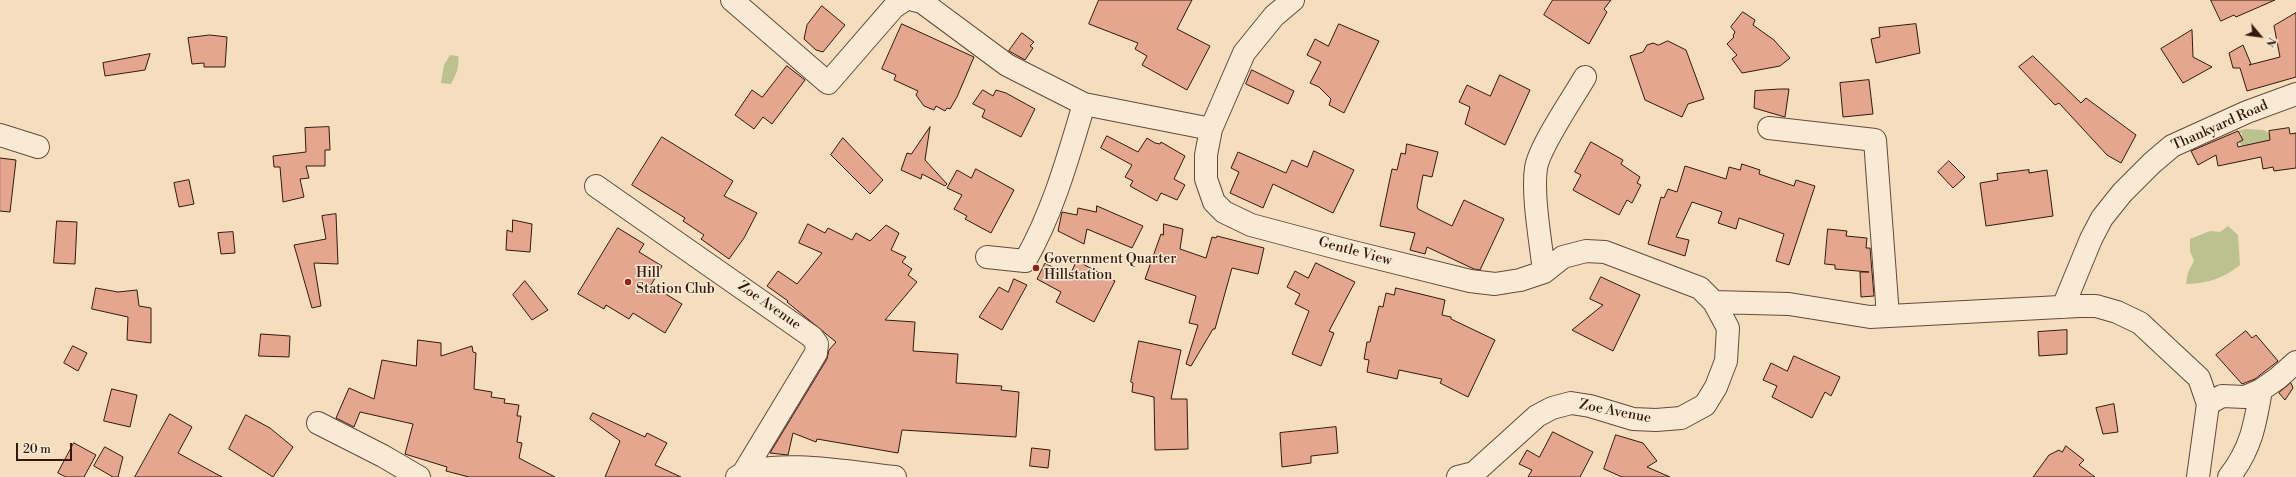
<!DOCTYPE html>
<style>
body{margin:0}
#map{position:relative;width:2296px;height:477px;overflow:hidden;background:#f4debd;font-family:"Libre Bodoni",serif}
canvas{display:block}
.north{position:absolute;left:2240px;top:16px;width:40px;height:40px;-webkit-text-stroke:3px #f8ead4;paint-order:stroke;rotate:119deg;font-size:11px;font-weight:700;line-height:16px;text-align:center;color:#35180d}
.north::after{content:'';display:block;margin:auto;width:14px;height:18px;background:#35180d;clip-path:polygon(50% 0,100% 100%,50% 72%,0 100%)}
.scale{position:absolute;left:16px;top:443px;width:56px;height:18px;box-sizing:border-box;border:2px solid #35180d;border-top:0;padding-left:5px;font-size:12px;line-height:14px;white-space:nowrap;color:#35180d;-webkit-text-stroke:3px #f8ead4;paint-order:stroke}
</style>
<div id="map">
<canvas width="2296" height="477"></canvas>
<div class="north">N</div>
<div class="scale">20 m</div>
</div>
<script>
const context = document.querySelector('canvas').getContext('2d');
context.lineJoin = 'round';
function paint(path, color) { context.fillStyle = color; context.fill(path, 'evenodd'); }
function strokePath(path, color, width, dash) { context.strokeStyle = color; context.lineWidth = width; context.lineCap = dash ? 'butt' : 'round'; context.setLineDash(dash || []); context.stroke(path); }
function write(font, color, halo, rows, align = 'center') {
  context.font = font + ' "Libre Bodoni",serif'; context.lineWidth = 3; context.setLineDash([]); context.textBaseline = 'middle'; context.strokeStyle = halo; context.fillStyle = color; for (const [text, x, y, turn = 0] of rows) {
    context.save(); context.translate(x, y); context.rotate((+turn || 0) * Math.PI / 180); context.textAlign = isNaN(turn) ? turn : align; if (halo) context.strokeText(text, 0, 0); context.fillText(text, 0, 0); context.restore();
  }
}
paint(new Path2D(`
 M450 55 458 56C460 67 456 74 451 84L441 83 444 65Z
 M2245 129 2264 130 2274 137V151L2246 150 2239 143 2242 133H2237L2238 131Z
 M2228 226 2238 235 2240 265C2224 278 2206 284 2186 284L2188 272 2194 261 2190 251V239L2210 231 2220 232Z`), '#bcc190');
const building = new Path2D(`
 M1099 0H1192L1177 29 1210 46 1187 90 1142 65 1147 56 1135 49 1138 43 1089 24Z
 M1553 0H1611L1604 9 1607 12 1589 44 1544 15Z
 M2211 0H2275L2236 17 2234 15 2221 21Z
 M822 6 845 25 823 52 816 50 804 39 807 25Z
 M1743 12 1755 20 1753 25 1774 40 1790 58 1780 66 1742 73 1732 59 1737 55 1727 44 1734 37 1733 36 1735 32 1731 27Z
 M2296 13V77L2247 91 2240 68H2233L2229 53 2243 45 2251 64 2249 65 2280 57 2274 26Z
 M902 24 974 57 957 97 950 109 947 108 945 111 936 106 934 110 924 106 916 95 918 91 894 80 896 75 882 69Z
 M1339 24 1379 41 1344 113 1329 105 1331 99 1319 87 1310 83 1321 62 1307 55 1315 39 1328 46Z
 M1916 24 1920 53 1876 63 1871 39 1880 37 1879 28Z
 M2192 30 2193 57 2212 67 2183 83 2161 49Z
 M1022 33 1034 42 1030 46 1033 48 1025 60 1009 51Z
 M210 35 227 37 225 67H204V63L192 64 188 38Z
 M1668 41 1686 50 1704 99 1688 104 1682 117 1645 100 1630 56 1643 52 1647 45 1653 43 1658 45Z
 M150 54 145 70 105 76 103 63Z
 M2033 56 2081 103 2086 98 2136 135 2121 163 2107 155 2059 103 2055 105 2019 67Z
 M787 66 805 80 772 124 763 117 754 129 735 115 752 90 762 97Z
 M1252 70 1294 91 1288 104 1246 84Z
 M1500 75 1530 90 1505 145 1465 124 1470 107 1459 102 1467 85 1490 96Z
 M1869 80 1873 114 1843 117 1840 83Z
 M1780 89H1789L1785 117 1754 108 1755 91Z
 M983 90 993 96 996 90 1006 93 1035 109 1021 137 982 117 985 110 973 104Z
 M329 127 330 150H325V166H306L309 178 300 179 304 197 283 202 280 167H274L273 156 306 152 305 128Z
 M930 127 925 160 947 184 945 186 922 174 921 179 901 170 907 153 911 154Z
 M2289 128 2290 134 2296 133V168L2274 171 2273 167 2263 169 2261 157 2218 166 2216 155 2198 165 2191 151 2238 131 2243 140 2237 143 2238 147 2270 140 2269 131Z
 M1107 136 1138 152 1147 138 1155 143 1160 144 1161 142 1185 156 1174 179 1185 185 1177 200 1161 193 1157 201 1130 186 1133 181 1125 177 1132 165 1101 148Z
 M662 137 733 181 724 196 757 213 744 238 729 259 701 239 704 235 683 221 685 218 632 185Z
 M843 138 883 180 870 194 831 155Z
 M1591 142 1623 160 1621 164 1640 177 1637 183 1641 185 1632 203 1627 200 1619 215 1573 190 1581 175 1575 172Z
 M1407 144 1438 152 1432 177 1423 175 1417 206 1418 209 1452 226 1464 200 1504 219 1480 270 1474 269 1427 247 1425 254 1410 250 1415 233 1380 226 1392 169 1397 170 1401 153 1405 154Z
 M1314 151 1354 170 1333 213 1273 184 1263 208 1230 193 1239 172 1231 168 1238 152 1286 173 1292 160 1307 167Z
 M0 158 16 160 10 212 0 211Z
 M1949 161 1965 177 1953 188 1938 172Z
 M1742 164 1760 170 1759 174 1794 186 1796 180 1815 186 1789 265 1776 261 1784 234 1739 218 1736 229 1718 223 1722 212 1692 202 1676 237 1689 240 1685 256 1648 244 1661 197 1664 198 1668 189 1677 192 1685 166 1726 179 1729 167 1740 170Z
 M976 169 1014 190 991 233 965 219 967 216 954 209 962 195 947 188 957 170 971 178Z
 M2029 170V173L2047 170 2053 216 1986 226 1980 183 1998 180 1997 174Z
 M189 180 194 204 179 207 174 183Z
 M1097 206 1143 226 1132 248 1087 229 1084 244 1058 231 1062 212 1077 215 1078 208 1096 212Z
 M336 214 338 264 314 263 321 306 312 308 294 245 326 239 322 216Z
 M513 220 532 224 530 252 506 250 507 230 512 232Z
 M57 221 77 222 75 264 54 263Z
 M808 224 825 233 828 228 852 240 856 233 870 241 886 225 899 233 891 250 906 257 902 262 912 269 908 275 917 282 885 320 915 322 913 351 958 354 956 383 1002 386 1001 390 1019 392 1016 437 902 430 898 453 817 439 816 442 793 433 788 455 770 453 827 359 829 350 836 342 787 302 788 301 767 286 778 271 797 284 822 253 799 243Z
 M1164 224 1183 229 1180 249 1206 258 1212 237 1216 238 1217 236 1264 248 1258 274 1232 268 1215 329H1213L1191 366 1186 364 1198 325 1189 323 1196 296 1145 279 1161 234 1163 235Z
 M618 228 644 244 639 252 662 266 651 285 682 304 665 333 633 313 629 319 606 305 604 309 578 294Z
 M1828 229 1847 231 1846 236 1867 238 1866 248H1870L1874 296 1861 297 1860 272H1869L1835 269V265L1825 264Z
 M233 232 235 253 221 254 218 233Z
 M1077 261 1115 281 1094 322 1056 302 1061 292 1037 279 1045 263 1069 276Z
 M1316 263 1355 282 1329 331 1334 333 1321 366 1292 354 1309 311 1295 304 1300 294 1287 287 1295 271 1308 278Z
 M1601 277 1640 295 1613 351 1572 330 1603 305 1590 299Z
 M1014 279 1027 285 1002 330 979 317 999 287 1008 292Z
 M525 281 548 310 532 320 513 295Z
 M96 288 118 292 137 290 139 306 151 308V343L127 340 128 317 92 309Z
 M1396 288 1445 300 1442 315 1451 317V319L1495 340 1468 397 1440 383 1442 379 1399 370 1397 379 1367 372 1369 360 1364 359 1367 342H1370L1379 306 1383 307 1386 293 1394 295Z
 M2067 330V354L2039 356 2038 332Z
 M2246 331 2252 338 2256 335 2278 361 2255 379 2242 384 2216 355Z
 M261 334 290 336 289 357 259 356Z
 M418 340 441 343V356L472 346 473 352 476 353 474 389 492 392 491 397 505 399 504 403 519 405 517 416H521L517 442 522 443 519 458 555 477H469L446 471 447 467 405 454 413 424 360 412 354 427 336 418 349 388 374 399 382 360 416 366Z
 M1139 341 1181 350 1171 399H1187L1188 449 1155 450 1154 397 1132 392 1133 383 1131 382Z
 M73 346 87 353 78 371 64 363Z
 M1794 356 1840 377 1831 396 1825 392 1812 418 1772 397 1777 386 1763 380 1771 363 1787 371Z
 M2291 383 2293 388 2285 400 2279 393Z
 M112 389 137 395 130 427 104 421Z
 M2114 404 2118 432 2103 434 2096 408Z
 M593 413 645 437 647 433 667 443 655 465 681 477H605L620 441 590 419Z
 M170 414 192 427 178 453 222 477H135Z
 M246 415 270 428 293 447 273 477 229 449Z
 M1336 427 1338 453 1311 456V463L1282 467 1280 433Z
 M1553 432 1593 452 1580 477H1528L1532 470 1519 464 1527 450 1539 457Z
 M1616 435 1643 443 1657 461 1647 467 1670 477H1622L1604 469Z
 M74 443 96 455 84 477H66L58 473Z
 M2066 446 2084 460 2079 465 2095 477H2033L2049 455 2059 450 2062 452Z
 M105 447 123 457 118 477H113L94 466Z
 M1032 448 1050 450 1048 468 1030 466Z`);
paint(building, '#e4a68f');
strokePath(building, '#35180d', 1);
const minor = new Path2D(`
 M732 0 828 83 894 7 905 0
 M914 0 922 2 1007 65 1084 104 1211 129
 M1293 0 1274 16 1244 53 1211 129 1206 155V179L1214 202 1224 212 1251 225 1345 250 1470 281 1495 284 1520 280 1544 272 1563 257 1586 251 1605 252 1700 288 1714 302 1728 328 1726 361 1716 387 1705 405 1681 418 1656 420 1633 419 1590 406 1571 403 1552 408 1537 416 1474 473 1458 477
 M1769 128 1875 140 1888 316
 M0 135 38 147
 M596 186 812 337 817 344 816 353 744 472
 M987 257 1025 261C1053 212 1068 158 1084 104
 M1544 272C1541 243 1532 196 1536 168 1539 147 1573 98 1585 77
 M1714 302 1789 304 1870 317 2079 306H2096L2117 312 2140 323 2199 378 2208 404 2198 477
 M2063 307 2091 239 2102 218 2122 193 2152 163 2172 146 2247 112 2296 94
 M2208 404 2222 396 2245 397 2261 390 2278 378 2296 362
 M318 423 383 456 419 477
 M737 477C768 457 857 473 895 477
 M2229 477C2251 449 2255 425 2261 390`);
strokePath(minor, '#654a39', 24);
strokePath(minor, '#f8ead4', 22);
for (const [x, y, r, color] of [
 [1036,268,4,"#8f2418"],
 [628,282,4,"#8f2418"]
]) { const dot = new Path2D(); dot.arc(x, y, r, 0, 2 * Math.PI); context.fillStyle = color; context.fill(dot); strokePath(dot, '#f8ead4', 1.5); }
write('14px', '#35180d', '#f8ead4', [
 ["Thankyard Road",2220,126,-24],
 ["Gentle View",1355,252,15],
 ["Zoe Avenue",769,306,35],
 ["Zoe Avenue",1615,412,11]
]);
write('14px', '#35180d', '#f8ead4', [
 ["Government Quarter",1044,260],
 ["Hillstation",1044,276],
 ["Hill",636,274],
 ["Station Club",636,290]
], 'left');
</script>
